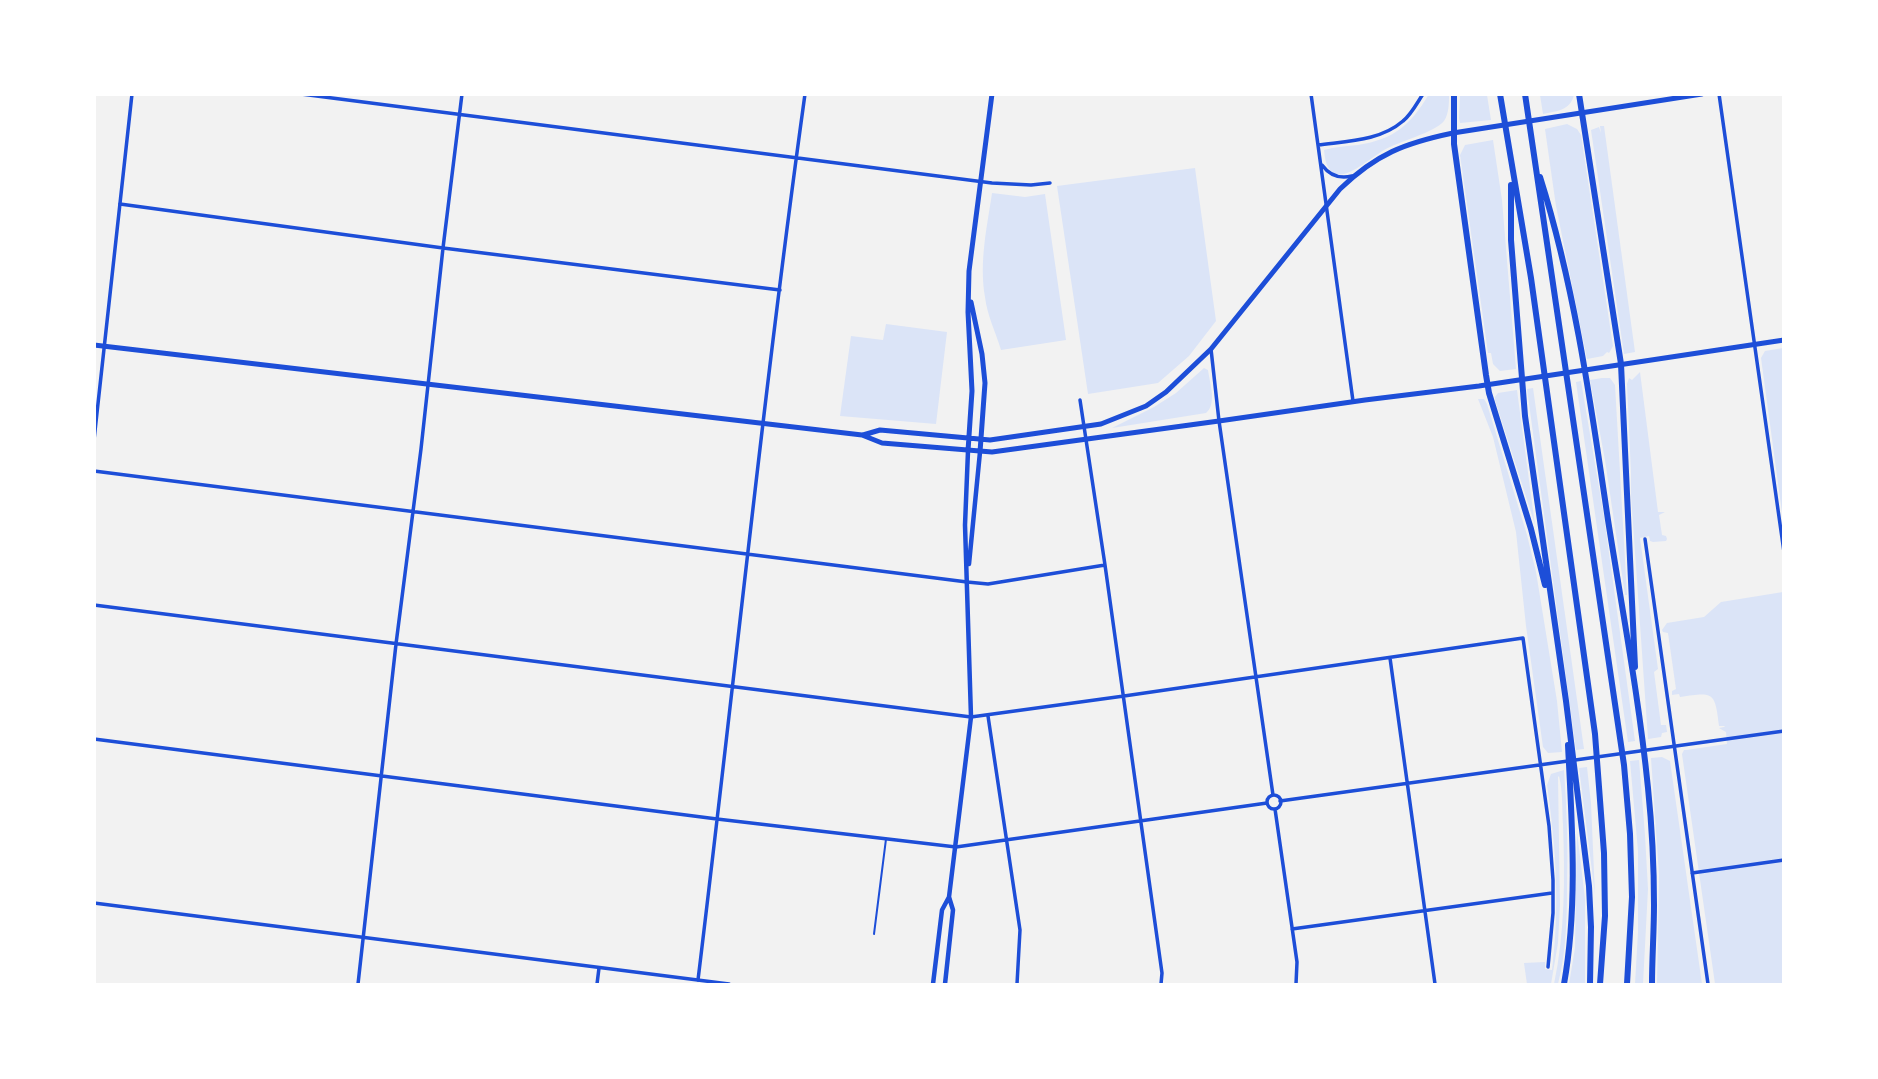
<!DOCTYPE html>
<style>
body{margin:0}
#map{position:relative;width:1878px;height:1079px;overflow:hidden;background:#f2f2f2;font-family:Quicksand,sans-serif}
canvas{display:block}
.frame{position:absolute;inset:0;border:96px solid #fff;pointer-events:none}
</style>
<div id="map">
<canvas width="1878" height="1079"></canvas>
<div class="frame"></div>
</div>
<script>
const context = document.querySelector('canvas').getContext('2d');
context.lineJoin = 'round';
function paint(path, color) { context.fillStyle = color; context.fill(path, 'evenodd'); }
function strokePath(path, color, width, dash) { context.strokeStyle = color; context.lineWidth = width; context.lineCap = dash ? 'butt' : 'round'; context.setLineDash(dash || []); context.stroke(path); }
paint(new Path2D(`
 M1429 94 1449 95C1449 103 1449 114 1444 121 1436 132 1397 142 1384 150 1372 157 1349 178 1336 174 1326 170 1325 159 1324 150 1335 147 1347 146 1358 145 1394 139 1410 126 1429 94Z
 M1460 95H1487L1491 120 1460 123 1459 118Z
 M1540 95 1574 94V95C1570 111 1556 111 1543 114Z
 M1567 124 1577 129 1581 135 1613 346 1609 353 1607 352 1603 356 1587 359 1556 206 1545 129Z
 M1600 126H1604L1635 352 1624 354 1591 130 1599 127 1601 133Z
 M1493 140 1502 200 1516 369 1500 371 1493 364 1491 353H1488L1460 155 1465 145Z
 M1195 168 1216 321 1189 356 1158 383 1088 394 1057 186Z
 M992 193 1025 197 1045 194 1066 340 1001 350C996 333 987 315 985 297 979 262 987 227 992 193Z
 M886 324 947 332 936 424 840 416 851 336 883 340Z
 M1783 348H1784L1783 520 1761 358 1765 351Z
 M1204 368 1208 370C1210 384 1217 404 1206 413L1112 428 1154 407 1176 393Z
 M1640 372 1658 512H1665L1659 515 1662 535 1666 536 1667 539 1666 541 1653 542 1650 541 1649 536 1640 538 1658 669 1654 672 1661 725H1666L1667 732 1662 733 1661 737 1648 739 1631 495V474L1627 384 1629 378 1632 380Z
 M1602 378H1610L1615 385 1627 595H1625L1605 460 1590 380Z
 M1581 381 1604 517 1635 741 1628 742 1576 382Z
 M1533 388 1584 749 1576 750 1527 389Z
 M1517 390 1535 525 1495 400V397L1498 393Z
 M1478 399H1484L1487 404 1527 535 1536 572 1557 701 1562 752 1548 753 1543 747 1526 626 1516 532 1493 437Z
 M1783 592V984H1715L1682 754 1684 750H1686L1727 744 1726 732 1719 728 1724 727 1725 726H1719C1715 692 1714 692 1680 697L1679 694 1672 695V691L1676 689 1668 633 1663 632 1662 630 1667 623 1704 617 1721 602Z
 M1662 757 1670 761 1702 984H1657L1659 875 1651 758Z
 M1639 760 1645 835 1648 889 1643 984H1635L1638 932V851L1630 761Z
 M1587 767 1591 803 1595 895 1579 768Z
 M1564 770C1567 809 1568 849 1567 888 1567 921 1566 953 1558 984H1554C1565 933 1565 878 1563 825 1562 809 1563 792 1559 776L1558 777 1560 905 1558 943 1551 984H1527L1524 963 1545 962V969L1552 970C1560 906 1556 848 1547 785L1551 774Z
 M1577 831 1585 899V984H1569L1575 948Z`), '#dbe4f7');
strokePath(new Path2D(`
 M874 934 886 839`), '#1d4ed8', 2);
strokePath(new Path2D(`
 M301 94 992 183 1031 185 1050 183
 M1311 94 1353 401
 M1719 94 1784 552
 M1318 145C1347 141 1380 141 1403 121 1411 115 1417 103 1423 94
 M1322 165C1330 176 1340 179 1352 176
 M120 204 443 248 780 290
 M1211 349 1219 421 1273 795
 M1080 400 1105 565 1162 973 1161 984
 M94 471 967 582 988 584 1105 565
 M1645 539 1708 984
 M94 605 971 717 1124 696 1523 638 1549 826 1553 880V913L1548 967
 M1390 658 1435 984
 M988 716 1020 930 1017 984
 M94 739 717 819 956 847 1267 803
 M1267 802a7 7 0 1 1 14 0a7 7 0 1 1-14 0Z
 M1280 801 1784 731
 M1275 809 1297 962 1296 984
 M1692 873 1784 860
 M1292 929 1552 893
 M698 980C734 685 764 389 805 94
 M358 984 396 644 421 449 443 248 462 94
 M597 984 599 968`), '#1d4ed8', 3.5);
strokePath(new Path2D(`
 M94 440 132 94
 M94 903 729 984`), '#1d4ed8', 3.5);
strokePath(new Path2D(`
 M969 564 980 452
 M933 984 942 910 949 897 971 717 965 525 968 451
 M945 984 953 910 949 897`), '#1d4ed8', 4.5);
strokePath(new Path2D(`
 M971 302 982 354 985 383 980 452
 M94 345 862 435 882 443 992 452 1219 421 1365 400 1479 386 1784 340
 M863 435 880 430 990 440 1101 424 1146 406 1166 392 1211 349 1340 189C1376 154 1405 143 1453 133L1702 94
 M968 451 972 391 968 312 969 271 992 94`), '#1d4ed8', 5);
strokePath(new Path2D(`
 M1454 94V144L1486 375 1489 393 1531 529 1545 585
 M1500 94 1531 278 1595 734 1604 853 1605 916 1600 984
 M1525 94 1624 765 1630 834 1632 897 1627 984
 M1579 94 1621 364 1635 667
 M1540 177C1575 288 1591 405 1608 520 1622 609 1639 698 1648 788 1652 827 1654 866 1654 905 1654 931 1652 958 1652 984
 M1511 185V240L1525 416 1566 701 1589 886 1591 927 1590 984
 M1564 984C1578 906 1572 824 1568 745`), '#1d4ed8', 6);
</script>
